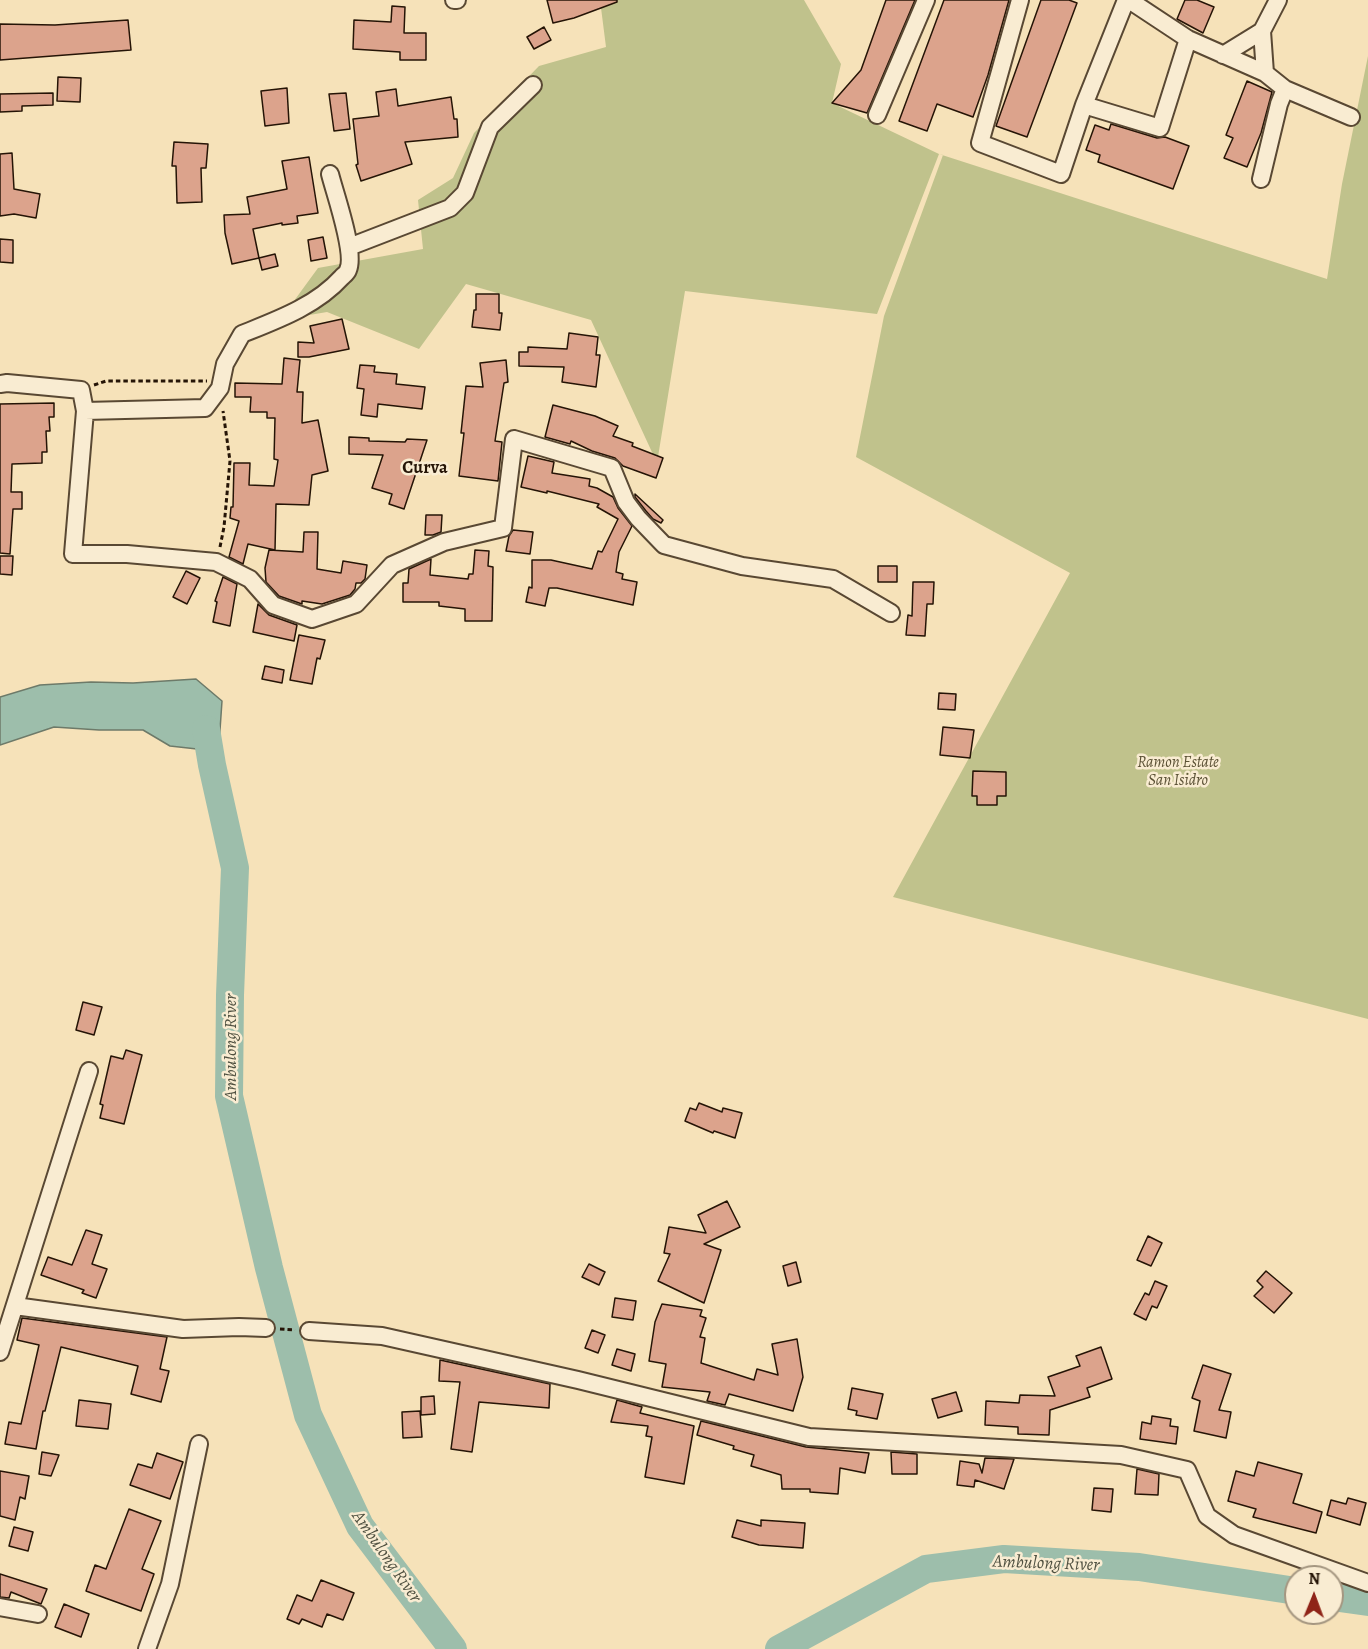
<!DOCTYPE html>
<style>
body{margin:0}
#map{position:relative;width:1368px;height:1649px;overflow:hidden;background:#f6e2b9;font-family:Alegreya,serif}
canvas{display:block}
.north{position:absolute;left:1284px;top:1565px;width:60px;height:60px;box-sizing:border-box;background:#f9ecd2;border:2px solid #a49680;border-radius:50%;rotate:1deg;font-size:16px;font-weight:700;line-height:24px;text-align:center;color:#251406}
.north::after{content:'';display:block;margin:auto;width:21px;height:27px;background:#8f2418;clip-path:polygon(50% 0,100% 100%,50% 72%,0 100%)}
</style>
<div id="map">
<canvas width="1368" height="1649"></canvas>
<div class="north">N</div>
</div>
<script>
const context = document.querySelector('canvas').getContext('2d');
context.lineJoin = 'round';
function paint(path, color) { context.fillStyle = color; context.fill(path, 'evenodd'); }
function strokePath(path, color, width, dash) { context.strokeStyle = color; context.lineWidth = width; context.lineCap = dash ? 'butt' : 'round'; context.setLineDash(dash || []); context.stroke(path); }
function write(font, color, halo, rows, align = 'center') {
  context.font = font + ' Alegreya,serif'; context.lineWidth = 5; context.setLineDash([]); context.textBaseline = 'middle'; context.strokeStyle = halo; context.fillStyle = color; for (const [text, x, y, turn = 0] of rows) {
    context.save(); context.translate(x, y); context.rotate((+turn || 0) * Math.PI / 180); context.textAlign = isNaN(turn) ? turn : align; if (halo) context.strokeText(text, 0, 0); context.fillText(text, 0, 0); context.restore();
  }
}
paint(new Path2D(`
 M600 0H804L841 64 832 103 939 154 1327 279 1342 184 1368 56V1019L893 897 1070 573 856 457 884 316 943 155 939 154 877 314 685 291 657 463 591 320 466 284 419 349 327 312 280 320 318 268 423 249 418 200 453 178 474 133 539 66 606 47Z`), '#c0c28c');
const water = new Path2D(`
 M196 679 222 701 218 759 212 765 197 749 170 746 143 730H99L54 727 0 745V697L40 685 91 682 133 683Z`);
paint(water, '#9dbeab');
strokePath(water, '#6d7a69', 1.5);
strokePath(new Path2D(`
 M206 729 212 765 235 868 230 995 229 1096 269 1268 308 1415 360 1526 453 1649
 M1332 1597 1368 1602
 M779 1649 926 1569 1004 1559 1139 1567 1296 1591`), '#9dbeab', 28);
const building = new Path2D(`
 M547 0H617V2L574 18 553 23Z
 M886 0H915L867 113 832 103 861 70Z
 M944 0H1009L988 75 973 117 937 104 927 131 899 121Z
 M1041 0H1069L1077 3 1027 137 996 126Z
 M1185 0H1197L1214 7 1203 33 1177 19Z
 M392 6 405 7 404 33H426V60H400V52L353 49 354 20 391 22Z
 M128 20 131 50 0 60V24L55 25Z
 M544 27 551 40 534 49 527 37Z
 M58 77 81 78 80 102 57 101Z
 M1247 81 1272 92 1261 133 1247 167 1224 158 1233 138 1226 135Z
 M287 88 289 123 265 126 261 91Z
 M396 89 398 106 451 97 454 119H457L458 137 405 142 412 164 361 181 356 165 358 164 353 119 379 116 376 92Z
 M53 93V105L22 106V111L0 112V94Z
 M346 93 350 129 334 131 329 94Z
 M1111 124 1157 138 1165 137 1189 146 1173 189 1098 162 1100 155 1086 150 1095 125 1109 130Z
 M174 142 208 144 206 168H201L202 202 177 203 176 166H172Z
 M12 153 14 189 40 194 36 218 14 214 0 216V154Z
 M309 157 318 213 297 216 298 223 282 225V223L253 229 259 258 232 264 225 233 224 215 250 214 247 197 287 189 282 161Z
 M323 237 327 258 311 261 308 240Z
 M0 239 13 240V263L0 262Z
 M275 254 278 266 262 270 259 258Z
 M476 294H499V313H502L500 330 472 327 474 310H476Z
 M342 319 349 349 309 357H298V342L314 343 310 326Z
 M569 333 598 337 596 355H600L596 387 562 382 564 367 519 366V352H528V347L567 349Z
 M284 358 300 360 297 392H303L302 423 318 420 328 471 312 475 309 505 276 504 275 550 248 544 243 564 229 557 239 521 230 518 231 507H233L234 463H250L249 485 274 486 278 460 274 459 275 418H267V412H250L251 397H235V383L282 384Z
 M506 360 508 382 504 383 495 441 502 442 498 481 459 476 464 433H461L466 386 483 387 480 363Z
 M360 365 375 366 374 372 397 374 396 384 425 387 422 409 378 404 377 417 361 415 364 389 357 388Z
 M54 403V417H49L50 431H46L47 452H42V463L12 464 11 492H22V509H13L10 554 0 553V404Z
 M553 405 595 416 618 426 613 436 633 443 632 446 663 458 656 478 623 466 615 458 592 451 571 441 570 444 545 437Z
 M349 437 369 438V441L405 442 407 439 427 440 404 509 389 504 392 494 372 488 383 455 349 454Z
 M528 456 554 462 552 473 590 479 589 486 597 488 613 497 618 508 632 526 619 552 616 572 623 574 622 579 637 582 633 605 557 588H549L545 606 526 602 529 587 532 588V560H551L592 569 598 551 602 552 618 519 597 507 599 504 547 491V493L521 487Z
 M635 494 663 520 661 523 653 519 646 511 635 497Z
 M426 515H442L441 532 433 535H425Z
 M513 530 533 532 530 554 506 551 509 536Z
 M304 532H318L317 569 341 573 343 561 367 565 365 579 361 583H356L355 589 350 595 322 604 302 601V604L279 596 266 582 265 568 269 550 303 552Z
 M475 550 489 551 488 566 493 567 492 621H465V609L439 606V602H403V583H408L409 569 431 559 430 575 468 579 469 574H473Z
 M0 556H13L12 575 0 574Z
 M878 566H897V582H878Z
 M186 571 200 578 187 604 173 597Z
 M223 577 237 584 230 626 213 622 217 602 215 601Z
 M913 582H934L933 604H927L925 636 906 635 908 615 912 616Z
 M258 604 269 615 297 625 294 641 253 632Z
 M299 635 325 640 320 659 317 658 312 684 290 680Z
 M265 666 284 670 282 683 262 679Z
 M939 693 956 694 955 710 938 709Z
 M943 727 974 730 970 758 940 755Z
 M973 771 1006 772V796H997V805H977V796H972Z
 M83 1002 102 1007 94 1035 76 1030Z
 M126 1050 142 1055 124 1124 100 1118 103 1105 100 1104 111 1056 123 1059Z
 M699 1103 722 1112 723 1108 742 1113 735 1138 714 1131 713 1133 685 1121 690 1108 696 1110Z
 M727 1201 740 1227 704 1244 721 1250 704 1303 658 1281 670 1254 664 1253 669 1227 706 1233 698 1215Z
 M86 1230 102 1235 92 1264 107 1269 96 1298 82 1293 84 1290 41 1275 48 1257 72 1265Z
 M1148 1236 1162 1243 1151 1266 1137 1260Z
 M796 1262 801 1282 788 1286 783 1266Z
 M589 1264 605 1272 599 1285 582 1277Z
 M1266 1271 1292 1293 1274 1313 1254 1296 1263 1287 1257 1281Z
 M1155 1281 1167 1286 1157 1308 1152 1306 1146 1320 1134 1314 1145 1293 1149 1295Z
 M615 1298 636 1301 633 1320 612 1317Z
 M662 1304 702 1310 700 1316 706 1318 700 1337 705 1338 701 1363 754 1380 757 1369 778 1375 772 1344 797 1339 803 1377 793 1411 729 1394 725 1405 707 1401 710 1392 662 1387 666 1364 649 1361 655 1322Z
 M22 1318 167 1337 160 1369 169 1371 161 1402 131 1394 138 1366 61 1347 45 1411H43L36 1449 5 1444 9 1422 21 1424 39 1345 17 1340Z
 M592 1330 605 1335 598 1353 585 1348Z
 M1101 1347 1112 1379 1087 1388 1090 1397 1050 1410 1049 1435 1018 1434V1427L985 1425 986 1401 1019 1403 1020 1395 1055 1396 1048 1377 1080 1366 1076 1356Z
 M617 1349 635 1354 631 1371 612 1365Z
 M440 1360 550 1384 549 1408 479 1402 472 1452 451 1449 460 1382 439 1381Z
 M1203 1365 1231 1374 1219 1410 1231 1412 1226 1438 1194 1431 1200 1401 1192 1398Z
 M852 1388 883 1394 877 1419 856 1415 857 1411 848 1409Z
 M956 1392 962 1411 938 1418 932 1399Z
 M434 1396 435 1414 421 1415V1397Z
 M79 1400 111 1404 108 1429 76 1426Z
 M617 1400 642 1407 640 1413 694 1426 684 1484 645 1477 652 1437 646 1436 648 1426 611 1422Z
 M420 1411 422 1437 403 1438 402 1412Z
 M1152 1416 1171 1419 1170 1426 1178 1427 1176 1444 1140 1439 1142 1422 1151 1424Z
 M701 1421 806 1447 869 1453 865 1473 840 1468 838 1494 810 1492V1489H782L781 1475 751 1466 754 1455 733 1449 734 1446 697 1435Z
 M42 1452 59 1455 51 1476 39 1474Z
 M891 1452 917 1454V1474H892Z
 M157 1453 183 1462 170 1499 130 1485 138 1464 152 1468Z
 M985 1458 1014 1459 1004 1489 975 1480 974 1487 957 1485 960 1461 979 1464 982 1473Z
 M1258 1462 1302 1474 1293 1503 1322 1512 1316 1533 1253 1517 1256 1509 1228 1501 1236 1471 1254 1476Z
 M1137 1469 1159 1474 1158 1495 1135 1494Z
 M0 1471 29 1476 25 1499 20 1497 15 1520 0 1516Z
 M1094 1488 1113 1489 1111 1512 1092 1510Z
 M1348 1498 1366 1503 1360 1525 1327 1515 1331 1500 1346 1504Z
 M129 1509 161 1521 142 1569 154 1574 141 1611 86 1591 95 1565 106 1569Z
 M737 1520 761 1526V1520L805 1523 803 1548 759 1545 732 1537Z
 M14 1527 33 1532 28 1551 9 1546Z
 M0 1574 47 1589 41 1604 11 1592 9 1598 0 1597Z
 M321 1580 354 1593 343 1620 327 1614 322 1627 302 1619 299 1624 287 1619 297 1595 312 1601Z
 M64 1604 89 1614 81 1637 55 1627Z`);
paint(building, '#dca38c');
strokePath(building, '#251406', 1.5);
const minor = new Path2D(`
 M454 0H457
 M1020 0 980 143 1061 174 1084 105 1126 0
 M1129 0 1188 39 1265 73
 M1223 55 1262 31
 M1285 89 1351 117
 M1084 105 1160 128 1188 39
 M877 115 926 0
 M1261 179 1279 104 1285 89 1265 73 1262 31 1278 0
 M349 247 450 208 465 193 490 127 533 85
 M0 384 7 383 81 390 85 411 73 554H127L216 562 250 579 273 605 312 619 356 604 392 565 444 542 503 528 514 439 612 468 626 502 638 518 664 545 742 566 833 579 891 613
 M85 411 205 408 220 388 225 364 242 334C277 320 316 306 342 277 344 275 347 273 348 270 356 253 335 194 330 174
 M15 1306 183 1329 239 1327 266 1328
 M309 1331 382 1336 578 1380 809 1437 1121 1455 1187 1470 1207 1516 1234 1535 1368 1583
 M0 1352 89 1071
 M0 1607 38 1614
 M147 1649 170 1584 199 1444`);
strokePath(minor, '#594833', 20);
strokePath(new Path2D(`
 M94 385 106 381H207
 M220 547 224 527 230 461 223 411
 M280 1329 295 1330`), '#251406', 3, [4.5, 3]);
strokePath(minor, '#f9ecd2', 16);
write('italic 16px', '#5b5135', '#f9ecd2', [
 ["Ramon Estate",1178,763],
 ["San Isidro",1178,781]
]);
write('bold 18px', '#251406', '#f9ecd2', [
 ["Curva",425,469]
]);
write('italic 18px', '#4f5040', '#f9ecd2', [
 ["Ambulong River",232,1047,-90],
 ["Ambulong River",386,1557,55],
 ["Ambulong River",1046,1564,2]
]);
</script>
